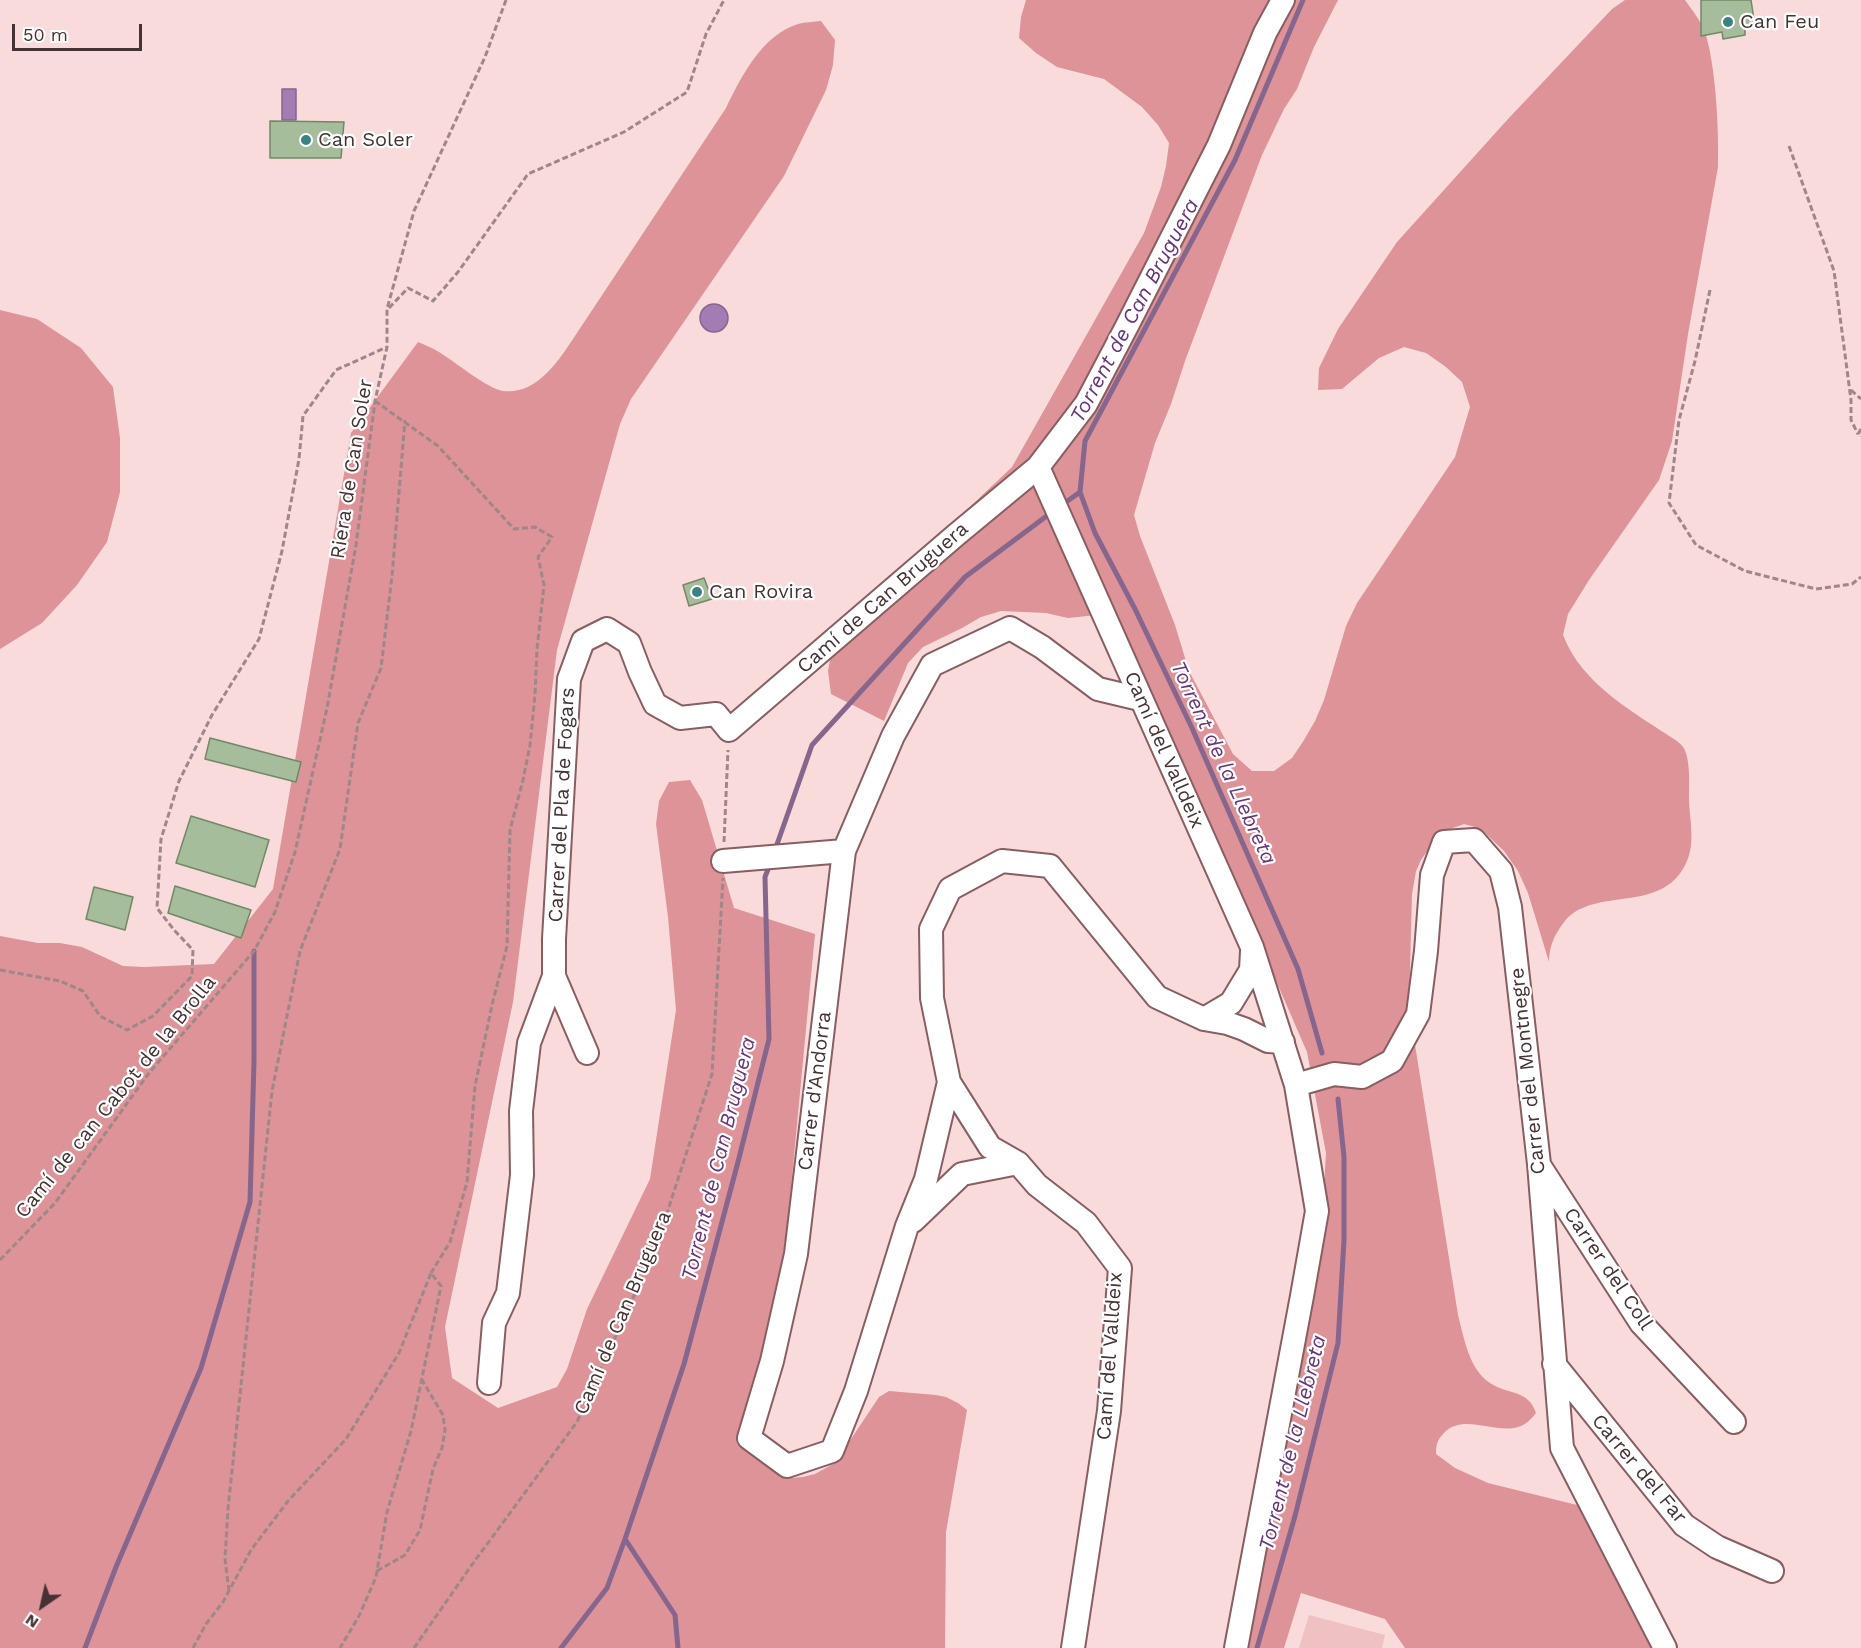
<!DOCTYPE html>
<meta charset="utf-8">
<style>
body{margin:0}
#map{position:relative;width:1861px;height:1648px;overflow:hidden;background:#f9dbdc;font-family:"Work Sans",sans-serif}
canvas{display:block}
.north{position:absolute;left:12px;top:1576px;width:60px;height:60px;-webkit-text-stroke:4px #fff;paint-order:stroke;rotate:214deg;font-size:16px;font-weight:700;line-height:24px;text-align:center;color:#453233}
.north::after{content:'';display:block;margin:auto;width:21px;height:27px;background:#453233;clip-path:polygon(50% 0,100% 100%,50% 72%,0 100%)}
.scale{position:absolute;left:12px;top:24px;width:130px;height:27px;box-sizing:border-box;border:3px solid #453233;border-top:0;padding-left:8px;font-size:18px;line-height:21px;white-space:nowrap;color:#453233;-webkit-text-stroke:4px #fff;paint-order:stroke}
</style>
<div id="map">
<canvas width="1861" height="1648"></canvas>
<div class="north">N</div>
<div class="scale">50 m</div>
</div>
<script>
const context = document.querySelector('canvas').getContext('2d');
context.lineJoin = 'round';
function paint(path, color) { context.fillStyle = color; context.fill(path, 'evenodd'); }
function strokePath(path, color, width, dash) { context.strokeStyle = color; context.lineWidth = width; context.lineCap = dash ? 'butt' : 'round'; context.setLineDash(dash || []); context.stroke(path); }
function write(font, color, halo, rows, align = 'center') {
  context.font = font + ' "Work Sans",sans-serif'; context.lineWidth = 4.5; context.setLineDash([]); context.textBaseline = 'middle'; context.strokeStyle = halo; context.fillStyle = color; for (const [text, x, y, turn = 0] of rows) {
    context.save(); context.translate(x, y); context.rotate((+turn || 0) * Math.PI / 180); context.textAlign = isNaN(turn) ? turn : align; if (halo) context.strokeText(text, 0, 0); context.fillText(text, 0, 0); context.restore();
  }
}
paint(new Path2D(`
 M1309 1615 1385 1635 1382 1648H1299Z`), '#f0c1c3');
paint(new Path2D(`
 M1026 0H1338L1314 47 1297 89 1284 109 1262 155 1185 361 1171 404 1155 443 1134 515 1140 536 1175 625 1189 671 1233 754 1252 771H1274L1292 758 1304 740 1315 721 1324 700 1346 626 1357 603 1455 457 1470 407 1462 382 1446 367 1426 353 1404 347 1379 358 1342 389 1318 390 1319 368 1338 329 1397 242 1508 119 1612 9 1625 0H1685C1692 10 1701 21 1705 32 1716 67 1719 130 1718 167L1688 334 1672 441 1659 480 1589 580 1568 614 1563 635C1582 685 1635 713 1677 741 1679 743 1682 745 1683 747 1691 758 1689 788 1689 801 1690 820 1695 843 1687 861 1665 912 1606 889 1572 914 1564 920 1560 928 1555 936 1551 945 1549 952 1549 962L1528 893 1518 871 1504 851 1485 833 1475 827 1464 824 1453 828 1434 841 1421 860 1416 871 1412 894 1409 1007 1458 1315C1464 1338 1469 1369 1490 1383 1508 1395 1528 1389 1536 1413 1531 1419 1526 1425 1518 1427 1494 1434 1463 1413 1444 1433 1437 1440 1436 1445 1436 1454L1455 1468 1488 1483 1577 1505 1651 1648H1405L1385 1619 1301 1593 1284 1648H1242L1296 1394 1319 1268 1326 1153 1307 1052 1116 613 1068 618 1046 613 1001 611 981 617 962 628 923 647 908 663 884 721 831 694 828 671 833 643 847 623 1012 467 1144 233 1161 187 1166 166 1169 143 1158 125 1142 107 1104 79 1057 67 1036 53 1019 38 1021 17Z
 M821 21 835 40 833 65 826 90 784 176 631 399 620 424 557 650 513 1002 445 1327 452 1378 498 1408 557 1387 567 1369 587 1309 650 1179 676 1010 668 917 656 824 659 801 669 782 690 780 702 800 734 908 815 934 780 1304 747 1444 791 1478 803 1477 815 1474 835 1463 879 1397 889 1391 936 1395 946 1397 958 1403 967 1410 946 1532 945 1648H0V936L38 943H60L82 947 123 966 144 967 214 964 273 889 351 433 418 342C425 345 433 348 439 352 454 361 488 389 503 391 534 395 556 365 571 342L726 108C741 77 762 35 798 24 805 22 814 22 821 21Z
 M0 310 37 319 81 348 113 387 120 438V492L107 542 77 585 42 623 0 649Z`), '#dd9397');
const water = new Path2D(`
 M282 89H296V120H282Z
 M700 318a14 14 0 1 1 28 0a14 14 0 1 1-28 0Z`);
paint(water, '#a27cb3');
strokePath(water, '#86668d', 1.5);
strokePath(new Path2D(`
 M1080 492 1095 533 1135 609 1192 728 1298 969 1322 1053
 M1062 505 1080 492 1085 441 1235 160 1303 0
 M775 850 812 745 965 577 1052 512
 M85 1648 116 1567 201 1368 250 1202 254 1061V951
 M561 1648 607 1588 625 1539
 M678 1648 675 1615 625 1539 684 1364 738 1162 769 1039 765 877 770 864
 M1257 1648 1295 1516 1338 1343 1344 1240V1157L1338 1099`), '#86668d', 5);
const building = new Path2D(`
 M1701 0H1751L1755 26 1745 28V35L1723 39 1722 32 1701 36Z
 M270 121 344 122 341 158H270Z
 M704 578 712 599 689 606 683 585Z
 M210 738 301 762 296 782 205 759Z
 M191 816 269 840 255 887 176 863Z
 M175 886 251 910 241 938 168 913Z
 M94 887 133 897 125 930 86 919Z`);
paint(building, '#a5bd9a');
strokePath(building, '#728867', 1.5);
const minor = new Path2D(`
 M1038 467 1252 947 1296 1085 1317 1211 1302 1296 1236 1648
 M723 861 844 851
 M554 976 587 1053
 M1204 1019 1231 1003 1251 970 1252 951
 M949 1082 926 1179 907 1226 856 1391 832 1451 787 1466 749 1438 772 1361 796 1254 844 851 893 736 932 665 1010 628 1042 647 1098 689 1140 699
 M1296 1085 1334 1074 1362 1077 1392 1061 1418 1014 1426 951 1432 875 1444 842 1474 840 1501 871 1510 907 1539 1164 1562 1448 1665 1648
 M1541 1168 1641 1323 1734 1422
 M913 1221 962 1174 1018 1163
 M1554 1364 1684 1525 1717 1547 1772 1571
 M489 1383 494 1323 508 1293 522 1175 521 1111 529 1043 554 976V939L569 679 583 641 607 629 629 643 640 672 655 704 680 718 716 714 729 730 956 535 1038 467 1086 404 1127 326 1219 145 1265 33 1283 0
 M1073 1648 1109 1411 1120 1268 1086 1223 1037 1185 1018 1163 990 1147 949 1082 932 998 931 929 950 889 1002 861 1050 866 1157 997 1204 1019 1227 1023 1244 1029 1268 1041 1283 1042`);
strokePath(minor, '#885e60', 26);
strokePath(new Path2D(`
 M1789 146 1834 271 1851 400V420L1858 434
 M1710 290 1695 361 1679 420 1669 503 1696 545 1745 571 1816 589 1852 584 1861 577
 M389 308 408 288 433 301 458 272 528 174 624 132 687 92 706 34 724 0
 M1851 390 1861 399
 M375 401 438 446 514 529 535 527 552 537 538 557 544 585 537 649 535 695 530 745 523 780 510 830 507 946 492 1005 475 1086 467 1182 450 1242 431 1273
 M1861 429 1858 434 1861 436
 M724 842 728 750
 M0 970 60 981 83 991 100 1016 127 1030 153 1016 192 976 193 950 174 930 157 908 161 839 179 781 212 715 259 639 282 551 299 459 303 416 336 370 387 347
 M0 1260 55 1203 149 1073 254 951 275 912 295 852 327 708 356 545 375 401 387 347V309L414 211 485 57 506 0
 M377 1571 405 1555 420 1530 433 1469 442 1448 445 1430 443 1415 422 1380
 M229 1591 225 1559 228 1509 272 1091 300 951 340 849 358 723 381 668 392 576 405 420
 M193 1648 206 1624 223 1602 251 1550 288 1501 346 1439 399 1353 431 1273 441 1286 411 1431 387 1512 376 1577 359 1616 340 1648
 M414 1648 471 1566 577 1422 656 1247 712 1074 723 878`), '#9f8788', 3, [6, 3]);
strokePath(minor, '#fff', 22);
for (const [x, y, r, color] of [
 [1728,22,6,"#3a8383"],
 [306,140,6,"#3a8383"],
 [697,592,6,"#3a8383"]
]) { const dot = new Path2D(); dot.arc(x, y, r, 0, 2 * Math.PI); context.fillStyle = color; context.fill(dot); strokePath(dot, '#fff', 2); }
write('20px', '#453233', '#fff', [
 ["Can Feu",1740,22],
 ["Can Soler",318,140],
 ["Can Rovira",709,592]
], 'left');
write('20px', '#453233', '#fff', [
 ["Riera de Can Soler",352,469,-81],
 ["Camí de Can Bruguera",883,598,-41],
 ["Camí del Valldeix",1164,750,66],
 ["Carrer del Pla de Fogars",562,805,-87],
 ["Carrer del Montnegre",1528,1071,-96],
 ["Carrer d'Andorra",815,1091,-83],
 ["Camí de can Cabot de la Brolla",116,1097,-51],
 ["Carrer del Coll",1608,1269,56],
 ["Camí de Can Bruguera",623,1313,-67],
 ["Camí del Valldeix",1110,1356,-86],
 ["Carrer del Far",1639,1469,50]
]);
write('italic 21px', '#67367a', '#fff', [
 ["Torrent de Can Bruguera",1135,311,-62],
 ["Torrent de la Llebreta",1223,763,65],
 ["Torrent de Can Bruguera",719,1159,-76],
 ["Torrent de la Llebreta",1293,1443,-76]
]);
</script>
